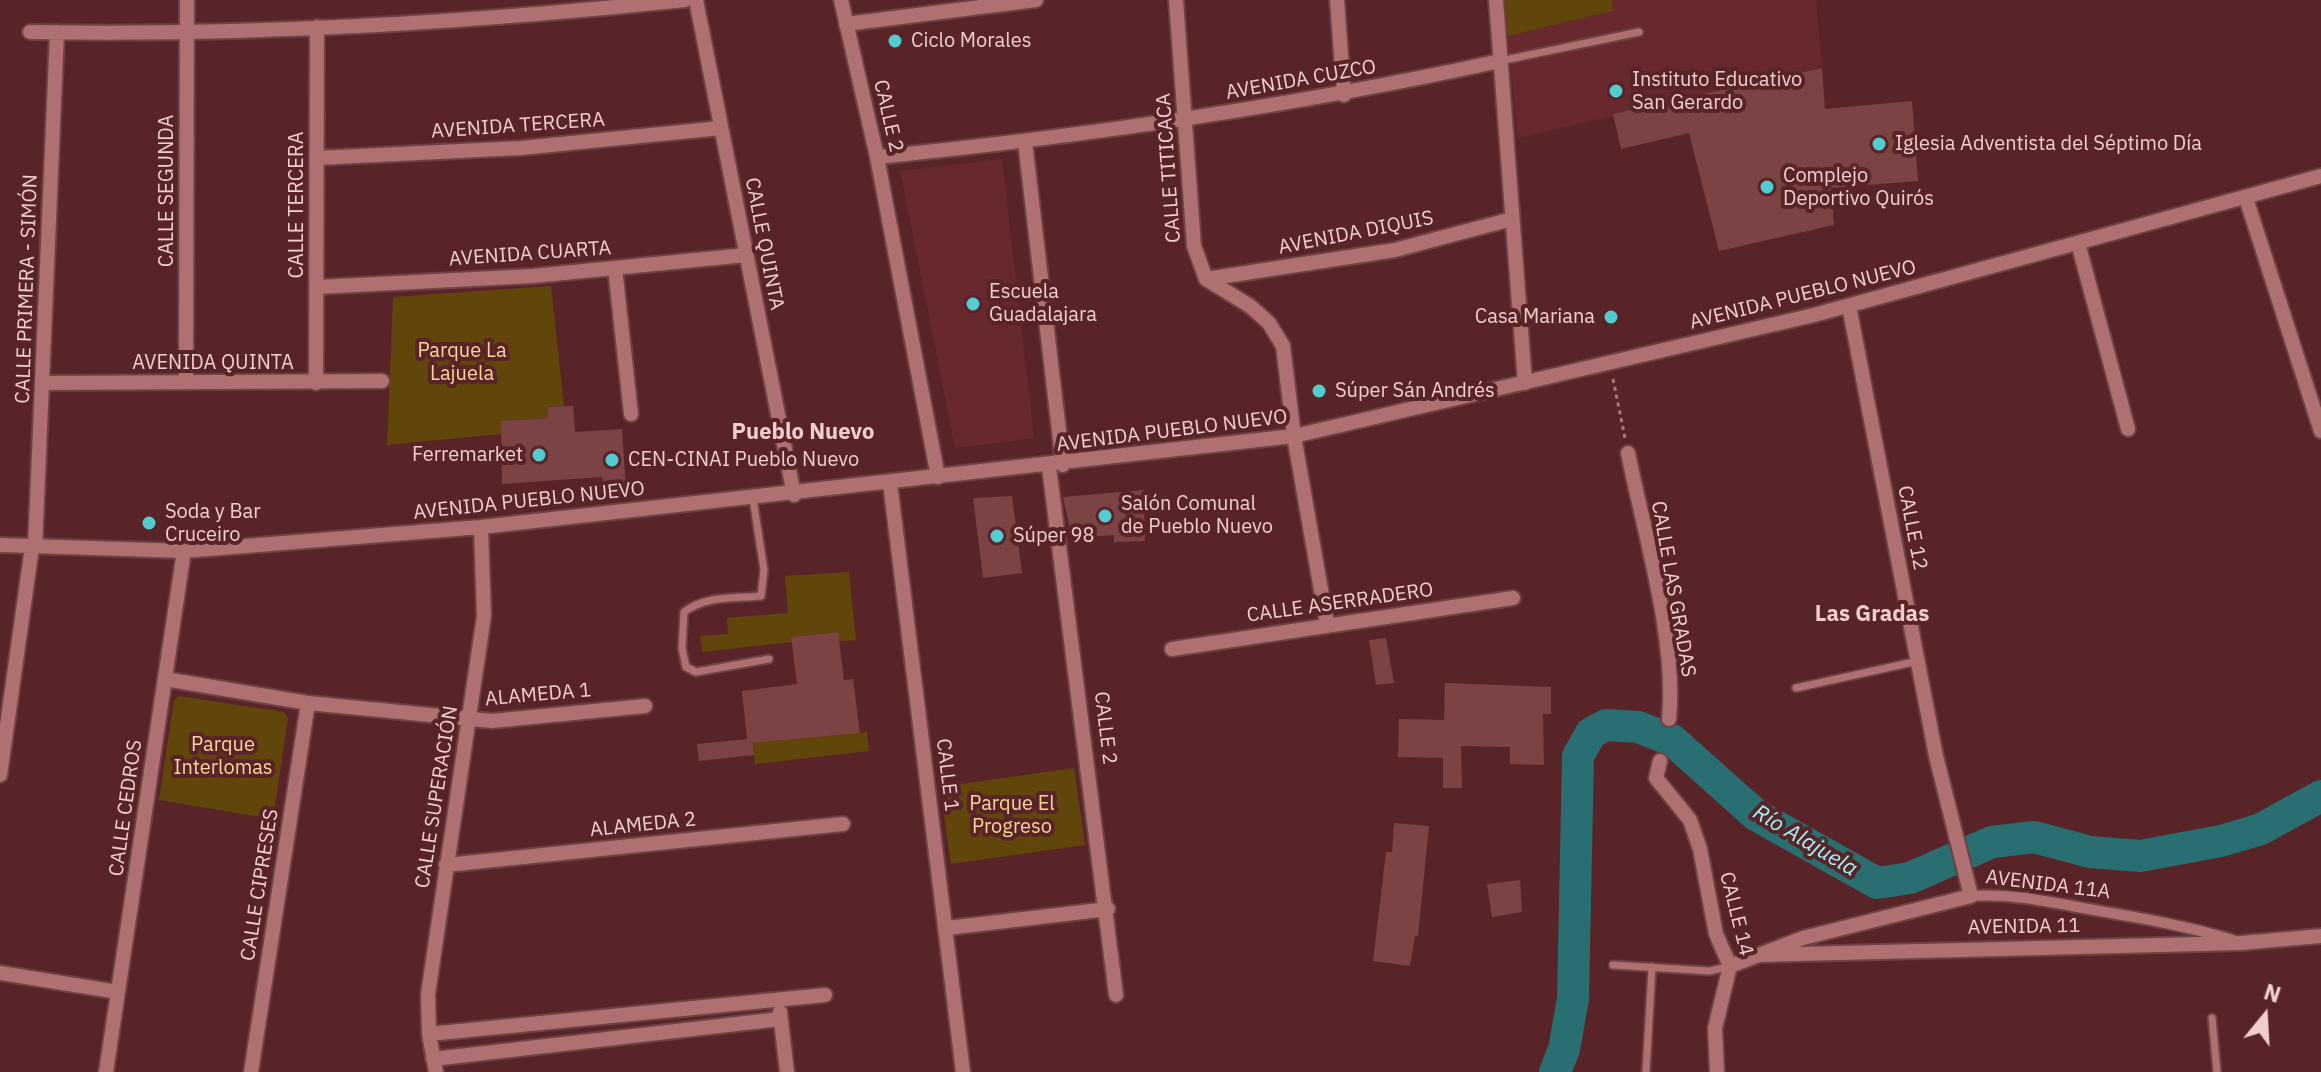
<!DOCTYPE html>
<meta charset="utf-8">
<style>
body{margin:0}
#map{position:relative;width:2321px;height:1072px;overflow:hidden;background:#592427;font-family:"IBM Plex Sans",sans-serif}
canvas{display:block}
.north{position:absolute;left:2225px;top:976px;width:80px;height:80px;-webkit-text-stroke:6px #592427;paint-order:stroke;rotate:18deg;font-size:22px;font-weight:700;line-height:32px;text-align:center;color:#f1cecd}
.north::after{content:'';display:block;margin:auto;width:28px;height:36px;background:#f1cecd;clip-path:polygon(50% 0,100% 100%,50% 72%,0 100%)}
</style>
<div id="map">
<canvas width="2321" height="1072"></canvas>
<div class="north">N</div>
</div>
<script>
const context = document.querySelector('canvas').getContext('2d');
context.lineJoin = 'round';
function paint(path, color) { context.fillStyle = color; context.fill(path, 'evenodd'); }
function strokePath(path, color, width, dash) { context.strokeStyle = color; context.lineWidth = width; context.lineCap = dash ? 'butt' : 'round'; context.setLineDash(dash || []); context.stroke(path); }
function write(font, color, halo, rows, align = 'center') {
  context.font = font + ' "IBM Plex Sans",sans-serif'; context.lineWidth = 8; context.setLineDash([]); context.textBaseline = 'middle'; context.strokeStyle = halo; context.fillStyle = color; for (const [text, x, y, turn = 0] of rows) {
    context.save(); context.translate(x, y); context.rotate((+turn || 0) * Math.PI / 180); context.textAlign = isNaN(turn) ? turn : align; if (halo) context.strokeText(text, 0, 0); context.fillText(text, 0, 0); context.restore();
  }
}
paint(new Path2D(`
 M1612 0H1816L1822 68 1518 138 1508 36 1613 11Z
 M1002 159 1034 438 955 448 900 171Z`), '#67292d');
paint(new Path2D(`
 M1505 0H1612L1613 11 1508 36Z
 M551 286 564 406 549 407 548 418 501 421V434L387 445 393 297Z
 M849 572 856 640 839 641 837 632 792 637V642L702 652 700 636 728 634 727 618 788 613 785 576Z
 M179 696 284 712 288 718 273 819 159 800 174 700Z
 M867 732 869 751 755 764 753 743Z
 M1074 768 1085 845 951 864 940 787Z`), '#62450b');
strokePath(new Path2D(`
 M1555 1072 1564 1049 1573 999 1578 756 1591 733 1606 725 1638 727 1672 740 1756 815 1877 883 1910 878 1992 842 2034 837 2090 852 2140 856 2221 841 2261 829 2321 796`), '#296e71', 32);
paint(new Path2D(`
 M1822 68 1825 109 1912 101 1918 181 1831 188 1834 225 1719 251 1689 133 1621 149 1613 114Z
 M573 406 575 432 622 429 626 490H603L602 477 502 484 501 421 548 418V407Z
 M1144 490 1145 541 1114 542V535L1072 538 1063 497Z
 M1012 496 1022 573 983 578 973 498Z
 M838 632 844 680 853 679 860 733 753 743 754 755 699 761 697 744 747 739 742 691 797 684 791 637Z
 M1386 638 1394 683 1376 685 1369 640Z
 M1445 683 1551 687V714H1543L1544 765 1510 764V747L1461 746 1462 788H1443V758L1398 757 1399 719 1444 720Z
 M1394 823 1429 826 1418 936H1415L1410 966 1373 961 1386 852H1392Z
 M1520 880 1522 912 1492 917 1487 884Z`), '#7c4345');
const service = new Path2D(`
 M1500 61 1639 32
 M753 499 764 570 761 596C734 599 707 595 684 612L682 648 686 667 696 672 769 659
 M1796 688 1918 661
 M1613 965 1710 971 1730 966
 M2212 1018 2217 1072
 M1646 1072 1652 967`);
const pedestrian = new Path2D(`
 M1971 896C2012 893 2054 903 2094 910 2141 918 2187 926 2233 940`);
const minor = new Path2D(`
 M696 0 794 495
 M841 0 877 157 938 477
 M1176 0 1194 246 1206 279 1250 306 1269 323 1283 346 1294 436 1327 624
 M1337 0 1344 95
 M1496 0 1525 383
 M846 24 1036 0
 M30 32C249 36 467 23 685 0
 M1025 142 1063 465
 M877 157C1087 136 1294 106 1500 61
 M317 158 521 148 721 128
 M2246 198 2321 431
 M2078 243 2128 429
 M615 268 631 414
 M1206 279 1395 250 1512 219
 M317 287 533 276 746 255
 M186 382 187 0
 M43 383 382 381
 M316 383 317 27
 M1628 453C1644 533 1677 640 1669 719
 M1049 467 1116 995
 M890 483 963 1072
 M0 545 184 551 481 527 1294 436 1814 315 2321 176
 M35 547 57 32
 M1172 649 1513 598
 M165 679 308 703 492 721 645 706
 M1660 761 1656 778 1690 820 1700 849 1716 934 1730 966 1715 1028 1717 1072
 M0 775 32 547
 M446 865 843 824
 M947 928 1108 909
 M1759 955 1803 938 1971 896 1936 756 1849 306
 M1730 966 1759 955 2241 943 2321 936
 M0 973 118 992
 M780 1012 787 1072
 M429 1034 825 995
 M433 1059 780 1019
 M106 1072 184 551
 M251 1072 308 703
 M436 1072 429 1034 428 994 484 616 481 527`);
strokePath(service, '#6f4044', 11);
strokePath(pedestrian, '#6f4044', 14);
strokePath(minor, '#6f4044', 18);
strokePath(new Path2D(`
 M1613 379 1625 438`), '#a77b7c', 3, [4, 4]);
strokePath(service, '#ae7071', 7);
strokePath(pedestrian, '#ae7071', 10);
strokePath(minor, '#ae7071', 14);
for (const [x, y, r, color] of [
 [895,41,8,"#51ccd1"],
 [1616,91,8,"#51ccd1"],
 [1879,144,8,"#51ccd1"],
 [1767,187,8,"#51ccd1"],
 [973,304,8,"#51ccd1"],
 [1611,317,8,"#51ccd1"],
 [1319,391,8,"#51ccd1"],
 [539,455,8,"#51ccd1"],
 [612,460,8,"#51ccd1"],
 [1105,516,8,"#51ccd1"],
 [149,523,8,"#51ccd1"],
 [997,536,8,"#51ccd1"]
]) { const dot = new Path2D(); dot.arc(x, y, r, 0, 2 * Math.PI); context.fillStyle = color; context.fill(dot); strokePath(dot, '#592427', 3); }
write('20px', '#f1cecd', '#592427', [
 ["Ciclo Morales",911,41],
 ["Instituto Educativo",1632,80],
 ["San Gerardo",1632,103],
 ["Iglesia Adventista del Séptimo Día",1895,144],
 ["Complejo",1783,176],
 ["Deportivo Quirós",1783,199],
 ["Escuela",989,292],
 ["Guadalajara",989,315],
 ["Casa Mariana",1595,317,"right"],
 ["Súper Sán Andrés",1335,391],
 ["Ferremarket",523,455,"right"],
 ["CEN-CINAI Pueblo Nuevo",628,460],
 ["Salón Comunal",1121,504],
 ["de Pueblo Nuevo",1121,527],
 ["Soda y Bar",165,512],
 ["Cruceiro",165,535],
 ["Súper 98",1013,536]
], 'left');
write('20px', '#f1cecd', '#592427', [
 ["AVENIDA CUZCO",1301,80,-10],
 ["CALLE 2",888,116,77],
 ["AVENIDA TERCERA",518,126,-4],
 ["CALLE TITICACA",1169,168,-94],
 ["CALLE SEGUNDA",167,191,-90],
 ["CALLE TERCERA",297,205,-90],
 ["AVENIDA DIQUIS",1356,233,-11],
 ["CALLE QUINTA",764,244,79],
 ["AVENIDA CUARTA",530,254,-4],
 ["CALLE PRIMERA - SIMÓN",27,289,-88],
 ["AVENIDA PUEBLO NUEVO",1803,295,-14],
 ["AVENIDA QUINTA",213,363],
 ["AVENIDA PUEBLO NUEVO",1172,431,-7],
 ["AVENIDA PUEBLO NUEVO",529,501,-6],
 ["CALLE 12",1912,528,79],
 ["CALLE LAS GRADAS",1673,589,80],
 ["CALLE ASERRADERO",1340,603,-8],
 ["ALAMEDA 1",538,695,-5],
 ["CALLE 2",1105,728,83],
 ["CALLE 1",947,775,83],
 ["CALLE SUPERACIÓN",437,797,-81],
 ["CALLE CEDROS",126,808,-82],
 ["ALAMEDA 2",643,825,-6],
 ["CALLE CIPRESES",260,885,-81],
 ["AVENIDA 11A",2048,885,7],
 ["CALLE 14",1736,914,76],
 ["AVENIDA 11",2024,927,-1]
]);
write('20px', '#fad599', '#592427', [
 ["Parque La",462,351],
 ["Lajuela",462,374],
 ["Parque",223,745],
 ["Interlomas",223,768],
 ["Parque El",1012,804],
 ["Progreso",1012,827]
]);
write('bold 22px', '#f1cecd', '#592427', [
 ["Pueblo Nuevo",803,433],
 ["Las Gradas",1872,615]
]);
write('italic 22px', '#9cf6fa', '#592427', [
 ["Río Alajuela",1805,841,31]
]);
</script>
